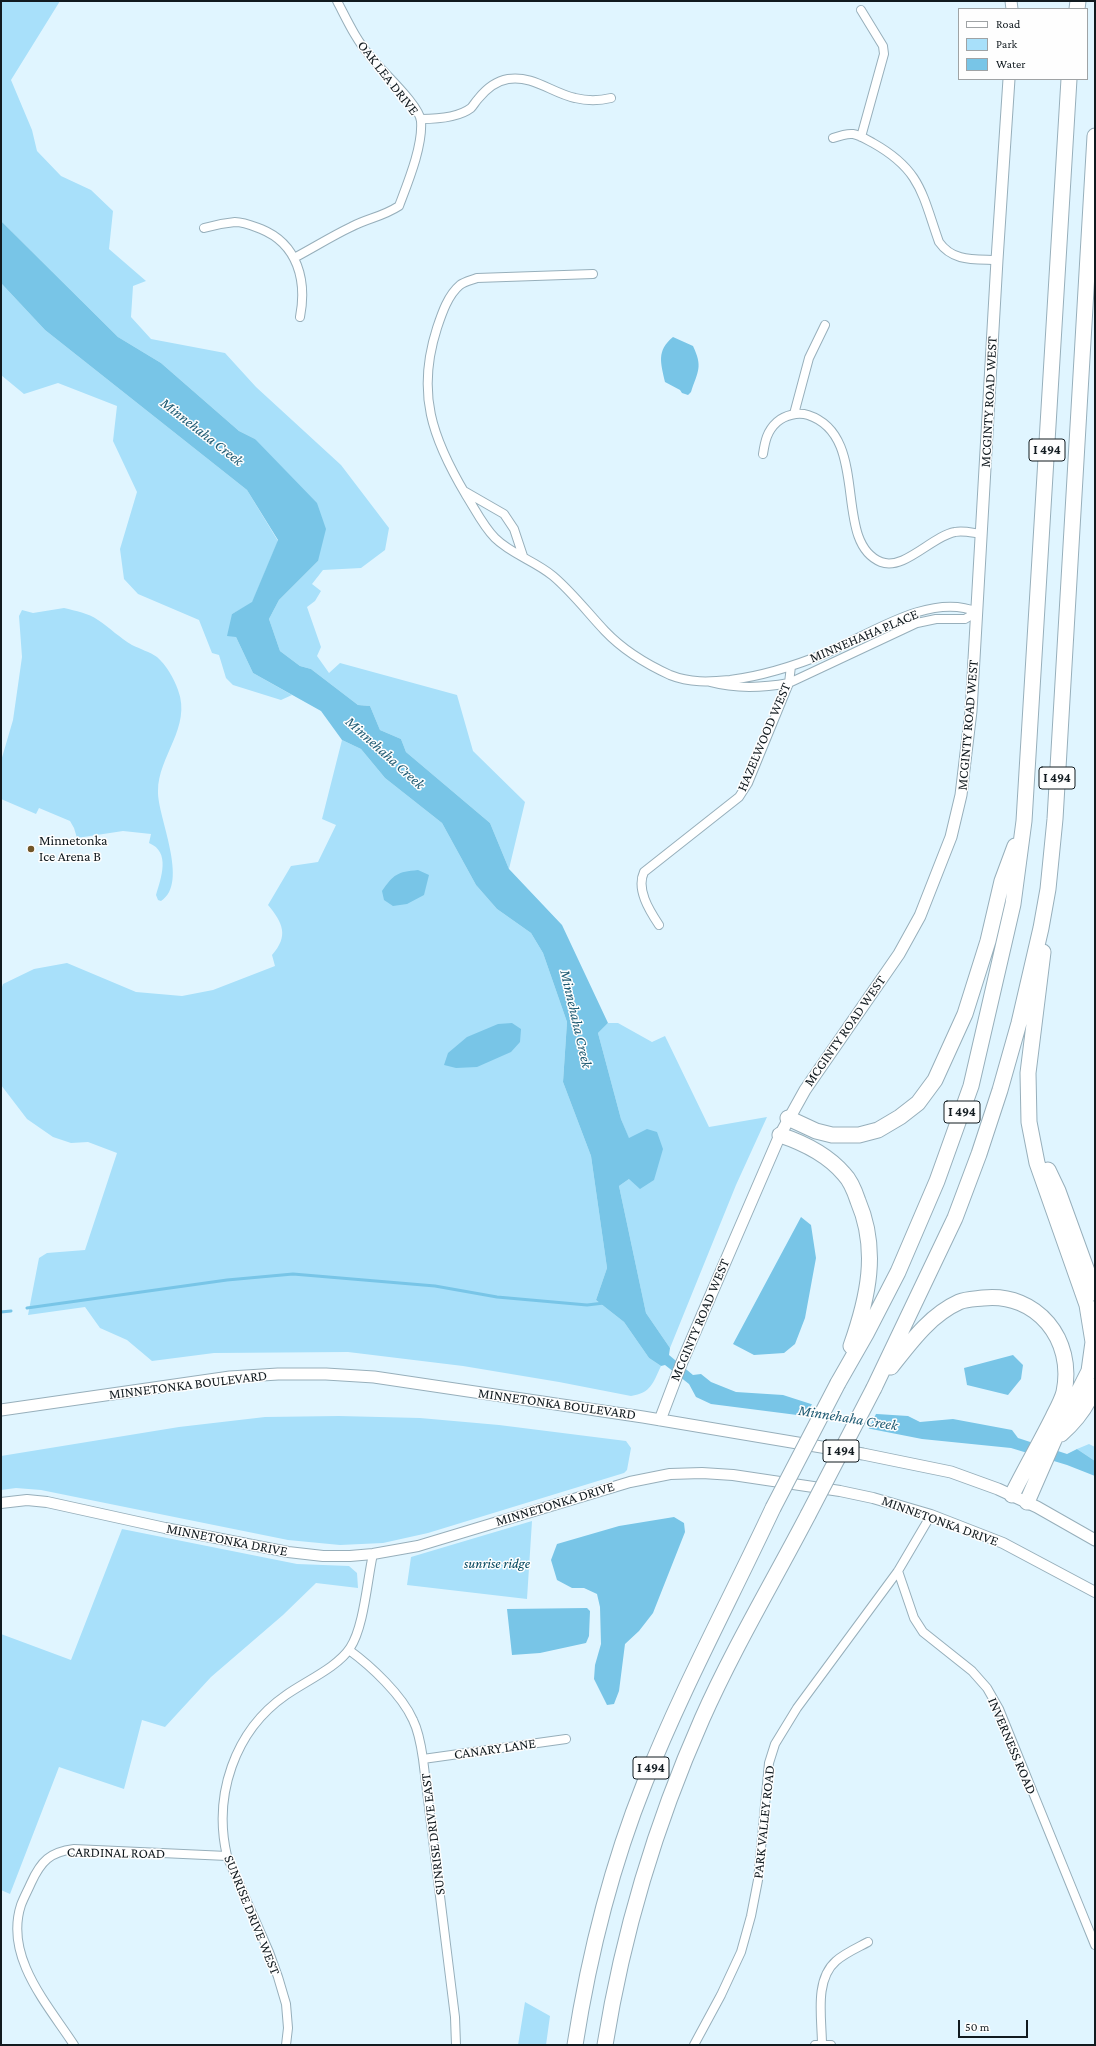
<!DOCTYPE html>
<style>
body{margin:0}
#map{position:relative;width:1096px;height:2046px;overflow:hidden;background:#e0f5ff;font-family:"Crimson Pro",serif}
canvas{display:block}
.frame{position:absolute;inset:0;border:2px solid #111a1f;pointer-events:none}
.legend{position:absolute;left:958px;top:8px;width:130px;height:72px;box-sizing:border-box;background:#fefefe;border:1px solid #9fa3a5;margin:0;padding:5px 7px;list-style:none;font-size:12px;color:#111a1f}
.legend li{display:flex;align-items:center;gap:8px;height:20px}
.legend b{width:20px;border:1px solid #9fa3a5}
.scale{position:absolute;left:958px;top:2020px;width:70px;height:18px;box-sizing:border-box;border:2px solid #111a1f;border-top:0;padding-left:5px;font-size:12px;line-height:14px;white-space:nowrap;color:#111a1f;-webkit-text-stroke:3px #fefefe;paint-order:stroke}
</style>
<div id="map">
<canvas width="1096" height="2046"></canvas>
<div class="frame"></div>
<ul class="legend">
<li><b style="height:5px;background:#fff"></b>Road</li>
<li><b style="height:11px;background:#a8e0fa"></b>Park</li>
<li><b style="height:11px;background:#78c5e7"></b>Water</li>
</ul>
<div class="scale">50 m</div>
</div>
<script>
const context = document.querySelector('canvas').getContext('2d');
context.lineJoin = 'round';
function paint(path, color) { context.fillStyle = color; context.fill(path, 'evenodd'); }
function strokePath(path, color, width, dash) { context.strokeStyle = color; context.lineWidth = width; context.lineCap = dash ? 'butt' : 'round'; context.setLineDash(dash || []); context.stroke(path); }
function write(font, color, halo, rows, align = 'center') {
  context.font = font + ' "Crimson Pro",serif'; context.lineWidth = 3; context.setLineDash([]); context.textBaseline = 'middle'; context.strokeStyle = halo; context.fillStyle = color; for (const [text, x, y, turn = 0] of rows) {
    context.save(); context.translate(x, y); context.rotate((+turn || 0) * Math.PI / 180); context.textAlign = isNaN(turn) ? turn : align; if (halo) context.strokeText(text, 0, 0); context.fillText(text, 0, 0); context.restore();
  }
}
paint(new Path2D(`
 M1 1H60L11 80 32 130 37 151 61 176 91 190 113 211 109 249 146 281 133 286 131 317 151 339 225 353 256 387 341 465 389 528 385 550 361 568 323 570 312 584 321 591 315 601 307 607 321 647 317 656 329 673 340 663 457 695 473 751 525 802 509 869 490 823 406 752 401 739 380 730 370 706 358 705 311 669 300 666 280 651 269 619 279 600 318 561 255 439 239 431 161 363 118 337 1 221Z
 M1 283 45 330 247 490 278 541 252 603 232 614 236 637 253 673 292 695 281 700 233 685 226 678 219 655 212 653 199 620 138 594 124 579 120 549 137 492 113 441 117 406 58 383 24 394 1 375Z
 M64 608C76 611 88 613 98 620 110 628 120 638 132 645 140 649 150 652 157 657 166 665 174 678 178 690 192 727 158 756 158 791 157 816 190 883 161 901L158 900 156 895C161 878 171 852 149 843L151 834 123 831 77 838 74 828 70 821 39 808 36 814 1 799V761L13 720 22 657 19 616 22 610 33 613Z
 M342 740 361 749 385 778 442 823 476 885 497 909 531 933 543 953 567 1022 563 1082 591 1156 607 1268 596 1300 624 1322 649 1358 661 1366C653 1383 651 1393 631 1396L559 1382 463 1366 348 1352 214 1353 152 1361 127 1340 100 1328 85 1307 28 1315 39 1258 47 1253 85 1250 117 1153 88 1142 71 1143 53 1137 27 1119 1 1085V990L3 984 34 969 67 963 136 992 182 996 213 990 275 966 272 955C289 936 283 923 268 905L291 866 318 862 336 825 322 819Z
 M608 1023H618L652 1042 665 1036 709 1127 767 1117 736 1185 670 1348 646 1313 619 1186 629 1179V1139L621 1119 598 1033Z
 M339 1416 420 1418 499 1425 626 1441 631 1448 627 1470 624 1473 428 1533 383 1543 340 1545 288 1540 41 1490 16 1488 1 1490V1456L179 1427 265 1417Z
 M1089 1444 1095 1447V1461L1077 1449Z
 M532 1521 527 1599 407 1585 411 1557Z
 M122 1529 297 1564 349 1566 357 1573 358 1588 316 1583 283 1615 211 1677 165 1727 142 1720 124 1789 59 1767 10 1894 1 1890V1634L71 1660Z
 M525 2002 550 2016 546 2045H518Z`), '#a8e0fa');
paint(new Path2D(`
 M1 221 118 337 161 363 239 431 255 439 317 503 326 529 318 561 279 600 269 619 280 651 300 666 311 669 358 705 370 706 380 730 401 739 406 752 490 823 509 869 562 925 608 1023 598 1033 621 1119 629 1138 647 1129 657 1132 663 1149 654 1180 640 1189 629 1179 619 1186 646 1313 670 1348 669 1355 693 1375 701 1374 711 1382 736 1392 783 1395 811 1404 877 1414 908 1416 920 1422 953 1419 1012 1430 1018 1438 1067 1454 1077 1449 1095 1461V1476L1067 1465 1011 1448 922 1439 805 1416 711 1404 696 1397 689 1384 665 1365 661 1366 649 1358 624 1322 596 1300 607 1268 591 1156 563 1082 567 1022 543 953 531 933 497 909 476 885 442 823 385 778 361 749 342 740 321 711 253 673 236 637 227 636 232 614 252 602 278 540 247 490 45 330 1 283Z
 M673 337 693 346C703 367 698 371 691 392L688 395 682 393 680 390 665 382C661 363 656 351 673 337Z
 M418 870 429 875 424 895 407 904 393 906 384 900 382 891C394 874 397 872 418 870Z
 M512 1023 521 1029 520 1042 511 1052 477 1067 456 1068 444 1065 448 1053 467 1037 498 1024Z
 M801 1217 811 1225 816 1258 805 1318 795 1344 784 1353 754 1355 733 1344Z
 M1013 1355 1023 1365 1021 1379 1008 1395 967 1385 964 1368Z
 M674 1517 684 1523 685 1532 653 1613 639 1631 625 1644 619 1691 614 1704 607 1705 594 1679 595 1665 601 1644 600 1607 597 1594 584 1588H572L557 1580 551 1560 557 1544 619 1526Z
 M587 1608 590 1611 589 1636 586 1643 540 1653 512 1655 507 1609Z`), '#78c5e7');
paint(new Path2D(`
 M813 1402 877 1412 868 1430 805 1418Z`), '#e0f5ff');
strokePath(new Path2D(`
 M27 1308 227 1280 293 1274 435 1286 497 1297 587 1305 604 1303
 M1 1312 11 1311`), '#78c5e7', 3);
const minor = new Path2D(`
 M861 10 883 46 884 54 861 137
 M421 119C436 119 458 118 471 108 473 106 476 101 478 99 486 89 496 81 508 79 533 75 552 93 575 98 587 101 599 101 611 98
 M833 138C853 131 855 133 873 143 921 170 922 194 939 242 953 262 974 259 997 260
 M204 228C214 225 224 223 235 222 244 222 253 226 261 229 298 244 307 281 300 317
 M294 258C313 248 332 236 351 227 368 218 382 217 399 206 408 182 423 146 421 121 419 104 381 71 370 56 356 40 347 20 337 1
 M593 274 477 278C472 280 464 282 460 285 448 295 442 313 437 328 416 393 432 438 466 495 475 509 483 526 495 538 511 554 535 561 553 576 572 592 588 613 605 631 623 650 646 664 670 675 690 683 709 682 730 680 764 676 797 665 829 652 870 634 931 592 977 612L965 619H936L917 623 789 683C762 688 736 689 710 682
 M794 414 809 358 825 325
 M763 454C765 441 767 431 777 422 785 415 798 412 808 415 872 436 831 542 881 562 904 571 932 536 955 532 963 530 973 533 982 534
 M464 491 504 514 514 529 523 556
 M659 925C649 910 636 889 644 872L739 797 748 783 789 683 791 666
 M898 1571 914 1618 923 1632 972 1671 987 1688 999 1709 1095 1945
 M349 1650C371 1666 402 1695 413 1720 419 1732 421 1745 423 1759L455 2017 456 2045
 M423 1759 566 1739
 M74 2045C48 2005 4 1957 21 1905 24 1897 28 1890 31 1883 41 1861 50 1852 74 1849L227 1856
 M286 2045 288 2028 286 2004 278 1977 269 1952 227 1856C213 1796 234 1731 286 1695 304 1682 338 1667 350 1648 364 1627 367 1581 373 1554
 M694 2045 721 1995 741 1952 751 1916 758 1880 769 1763 775 1744 797 1708 898 1571 931 1515
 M815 2045H831
 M822 2045C822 2019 814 1980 836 1961 845 1953 857 1948 868 1942`);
const tertiary = new Path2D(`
 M1 1503 27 1500 47 1502 165 1528 288 1552 323 1556H350L373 1554 418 1546 630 1482 670 1474 702 1473 733 1475 840 1491 873 1498 931 1515 1003 1543 1095 1592`);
const secondary = new Path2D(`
 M1011 1 1012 9
 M1 1410 230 1377 278 1374H326L374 1377 643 1417 863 1454 951 1472 998 1489 1037 1507 1095 1540
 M660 1420 682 1362 780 1135 805 1090 899 954 920 916 951 837 961 795 971 711 997 260 1009 79`);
const motorway = new Path2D(`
 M1077 9 1078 1
 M788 1118 816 1131 832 1135H859L878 1130 900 1117 918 1103 935 1080 965 1014 988 941 1002 881 1015 846
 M780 1135C804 1143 827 1154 844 1174 851 1181 855 1192 858 1201 879 1250 868 1298 851 1346
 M1048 1170 1058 1191 1095 1293
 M891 1367C910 1343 930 1315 959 1302 966 1299 975 1299 983 1298 1037 1292 1075 1340 1064 1392 1062 1400 1057 1409 1053 1417 1040 1443 1025 1469 1012 1495
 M838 1383 866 1334 898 1272 937 1181 971 1086 1013 904 1024 821 1069 79
 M874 1388 955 1218 979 1154 1000 1090 1019 1023 1041 928 1048 889 1055 819 1095 136
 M1061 1434C1076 1421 1088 1405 1095 1386
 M1027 1502 1054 1440 1089 1371 1093 1342 1087 1305 1037 1163 1029 1122 1028 1073 1043 952
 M575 2045C589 1955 611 1867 645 1782 682 1689 730 1600 773 1508
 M605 2045C623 1932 656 1823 702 1719 733 1649 773 1582 808 1515`);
strokePath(minor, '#97afbb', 10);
strokePath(tertiary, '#97afbb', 12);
strokePath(secondary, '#97afbb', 13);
strokePath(motorway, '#97afbb', 17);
strokePath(minor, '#fff', 8);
strokePath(tertiary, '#fff', 10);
strokePath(secondary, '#fff', 11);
strokePath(motorway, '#fff', 15);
const motorwayBridge = new Path2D(`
 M773 1508 838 1383
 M808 1515 874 1388`);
strokePath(motorwayBridge, '#97afbb', 17, []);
strokePath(motorwayBridge, '#fff', 15);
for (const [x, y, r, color] of [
 [31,849,4,"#715528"]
]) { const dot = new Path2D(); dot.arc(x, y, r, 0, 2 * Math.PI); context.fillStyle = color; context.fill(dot); strokePath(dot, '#fefefe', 1.5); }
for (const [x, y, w] of [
 [1047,450,36],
 [1057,778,36],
 [962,1112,36],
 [841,1451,36],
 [651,1768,36]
]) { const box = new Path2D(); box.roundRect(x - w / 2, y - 11, w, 22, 3); context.fillStyle = '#fefefe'; context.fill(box); strokePath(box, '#111a1f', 1); }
write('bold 13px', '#111a1f', null, [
 ["I 494",1047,450],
 ["I 494",1057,778],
 ["I 494",962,1112],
 ["I 494",841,1451],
 ["I 494",651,1768]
]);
write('14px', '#111a1f', '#fefefe', [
 ["OAK LEA DRIVE",388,78,52],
 ["MCGINTY ROAD WEST",989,402,-87],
 ["MINNEHAHA PLACE",864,636,-23],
 ["MCGINTY ROAD WEST",968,725,-85],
 ["HAZELWOOD WEST",764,737,-67],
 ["MCGINTY ROAD WEST",845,1031,-55],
 ["MCGINTY ROAD WEST",700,1320,-67],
 ["MINNETONKA BOULEVARD",188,1385,-7],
 ["MINNETONKA BOULEVARD",557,1404,8],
 ["MINNETONKA DRIVE",555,1504,-17],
 ["MINNETONKA DRIVE",940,1521,20],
 ["MINNETONKA DRIVE",227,1540,11],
 ["INVERNESS ROAD",1012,1746,67],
 ["CANARY LANE",495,1749,-8],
 ["PARK VALLEY ROAD",764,1822,-84],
 ["SUNRISE DRIVE EAST",433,1834,-97],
 ["CARDINAL ROAD",116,1853,1],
 ["SUNRISE DRIVE WEST",252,1915,68]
]);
write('14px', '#111a1f', '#fefefe', [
 ["Minnetonka",39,841],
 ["Ice Arena B",39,857]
], 'left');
write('italic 14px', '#00455c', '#fefefe', [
 ["sunrise ridge",497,1564]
]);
write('italic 15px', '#205c74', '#fefefe', [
 ["Minnehaha Creek",202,432,38],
 ["Minnehaha Creek",385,753,42],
 ["Minnehaha Creek",576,1019,77],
 ["Minnehaha Creek",848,1418,9]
]);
</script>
